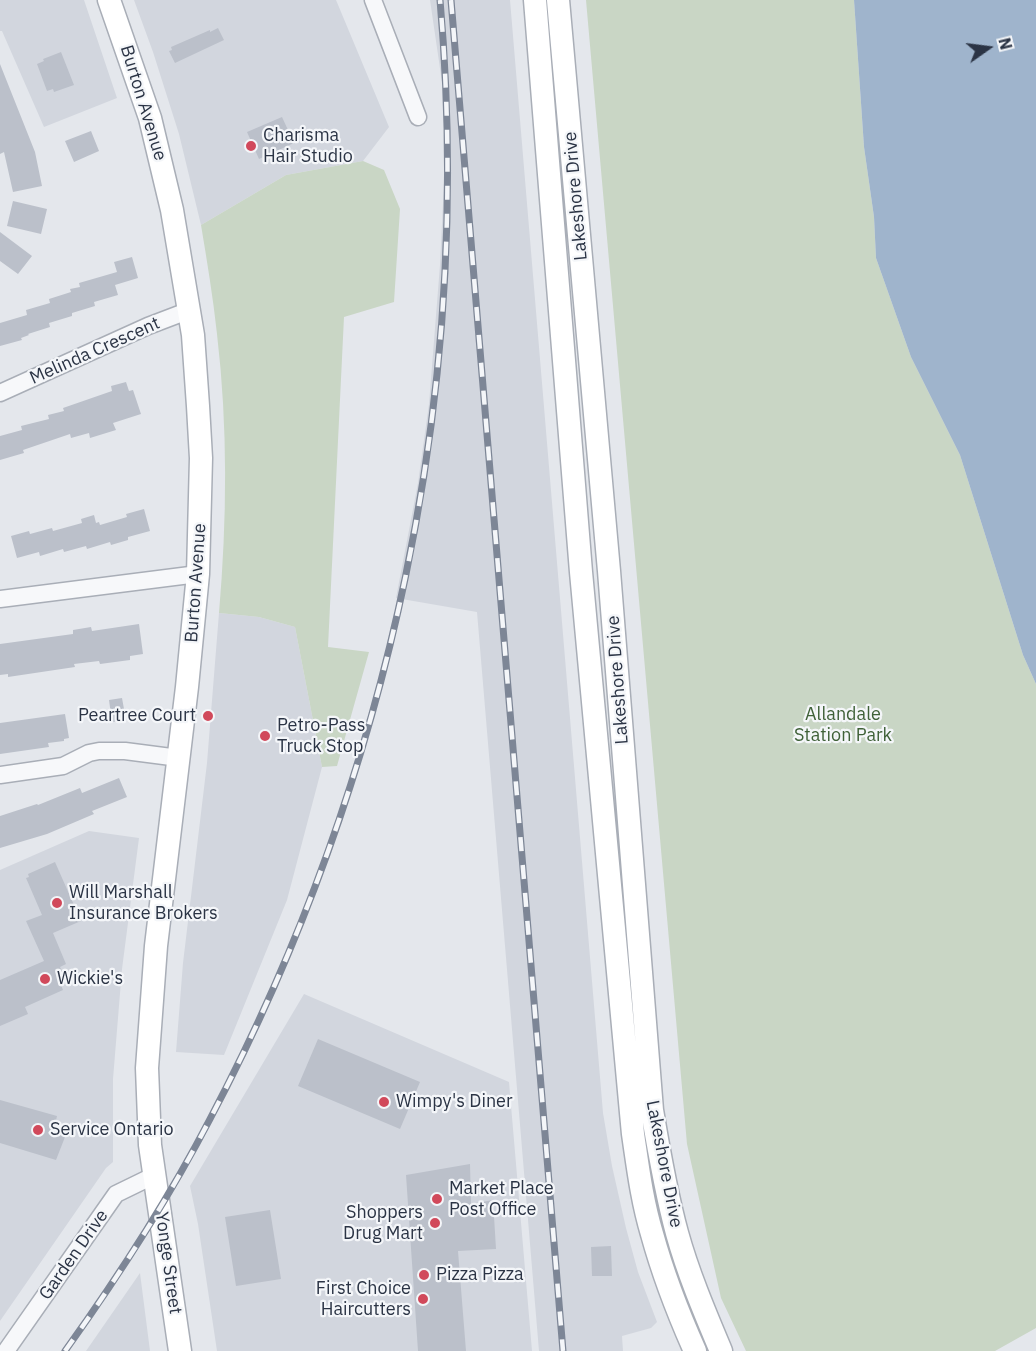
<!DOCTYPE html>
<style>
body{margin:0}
#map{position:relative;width:1036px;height:1351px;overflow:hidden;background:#e4e7ec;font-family:"IBM Plex Sans",sans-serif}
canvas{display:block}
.north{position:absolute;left:958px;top:18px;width:60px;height:60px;-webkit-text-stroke:4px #f4f6f9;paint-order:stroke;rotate:76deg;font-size:16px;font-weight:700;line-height:24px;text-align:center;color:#2b3445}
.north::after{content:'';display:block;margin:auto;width:21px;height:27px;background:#2b3445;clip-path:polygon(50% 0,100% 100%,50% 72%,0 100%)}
</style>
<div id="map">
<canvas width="1036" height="1351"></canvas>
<div class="north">N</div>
</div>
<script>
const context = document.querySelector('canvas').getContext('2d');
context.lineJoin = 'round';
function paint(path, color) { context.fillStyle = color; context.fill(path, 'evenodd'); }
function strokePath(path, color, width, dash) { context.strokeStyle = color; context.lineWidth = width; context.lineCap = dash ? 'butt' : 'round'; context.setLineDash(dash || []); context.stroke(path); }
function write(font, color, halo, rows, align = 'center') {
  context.font = font + ' "IBM Plex Sans",sans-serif'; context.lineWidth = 4.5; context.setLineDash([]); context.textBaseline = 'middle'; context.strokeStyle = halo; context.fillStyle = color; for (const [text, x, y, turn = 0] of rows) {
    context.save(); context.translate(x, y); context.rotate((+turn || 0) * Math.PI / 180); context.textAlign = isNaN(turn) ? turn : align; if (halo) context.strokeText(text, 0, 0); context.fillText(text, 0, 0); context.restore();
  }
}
paint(new Path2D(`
 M0 0H84L117 98 44 127 2 31H0Z
 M134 0H336L389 127 363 161 286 175 201 225 179 134 153 52Z
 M430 0H510L603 1113 612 1166 626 1228 638 1272 657 1322 651 1328 622 1336 623 1351H539L477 612 396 598 418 483 429 404 440 265 445 161 443 89Z
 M219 613 259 617 295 627 322 767 287 900 224 1055 176 1052 183 963 207 763Z
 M89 831 139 838 122 969 113 1079V1162L106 1168 0 1321V870Z
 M304 994 509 1082 532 1351H217L198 1224 190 1186Z
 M140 1273 150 1351H86Z`), '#d2d6de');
paint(new Path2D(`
 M586 0H854L864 147 874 217 876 258 911 357 960 455 1023 655 1036 684V1328L995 1351H746L721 1298 687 1144Z
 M363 161 384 170 400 209 394 302 344 317 328 647 369 652 337 766 322 767 295 627 259 617 219 613C227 520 228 427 217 334 213 297 207 261 201 225L286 175Z`), '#c9d6c5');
paint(new Path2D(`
 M854 0H1036V684L1023 655 960 455 911 357 876 258 874 217 864 147Z`), '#9fb4cc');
paint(new Path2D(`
 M218 28 224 40 175 63 169 51 172 50 171 47 210 30V32Z
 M61 52 74 85 54 92 53 89 47 91 37 64 44 61 43 59Z
 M0 64 35 152 42 186 13 192 4 152 0 154Z
 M282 117 294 143 259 159 247 132Z
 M91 131 99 151 74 162 65 141Z
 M13 201 47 209 41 234 7 226Z
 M0 232 32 256 18 274 0 261Z
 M132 257 138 278 115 285 118 295 94 302 95 306 72 313V316L49 323 50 327 28 334 29 335 21 338 22 340 0 346V323L27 315 26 310 50 303 49 299 71 292 70 289 80 287 79 283 117 272 114 262Z
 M126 382 129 391 133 390 141 414 113 423 116 430 90 438 89 433 71 438 70 434 23 450 24 453 0 460V436L22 430 21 426 49 419 48 415 64 411 63 408 112 391 111 386Z
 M144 509 150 531 128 537V540L111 545 110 542 87 549 86 546 64 552 63 549 40 556 39 552 17 558 11 536 29 531 30 534 52 528 53 531 82 523 81 519 94 515 96 523 99 522 100 525 127 517 126 514Z
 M139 624 143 654 130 656V660L100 664 99 661 74 664 75 667 8 677V674L0 675V644L73 634V630L91 627 92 631Z
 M122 698 126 720 112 722 109 700Z
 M65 714 69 738 64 739V741L48 743 49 747 0 754V723Z
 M119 778 127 797 92 811 94 814 47 834 0 848V816L37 804 38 805 80 788 82 793Z
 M55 862 81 921 53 933 66 964 60 967 65 977 59 980 63 990 25 1007 28 1014 0 1026V980L44 961 26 921 42 915 26 878 29 877 28 874Z
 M318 1039 420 1082 400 1129 298 1086Z
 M0 1100 57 1116 54 1130 65 1137 56 1160 0 1143Z
 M470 1164 471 1204 493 1200 496 1249 458 1251 466 1351H418L406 1175Z
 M270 1210 281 1279 236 1286 225 1217Z
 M611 1246 612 1276H592L591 1247Z`), '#bbc0ca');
const street = new Path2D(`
 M373 0 418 117
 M0 393 148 326 190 310
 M0 599 198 574
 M0 775 63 766 89 753 99 751H125L179 758
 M6 1351 116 1194 155 1175`);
const secondary = new Path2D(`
 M109 0 150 118 172 210 193 335 198 406 201 458 198 574 187 687 156 946 147 1068 150 1145 180 1351
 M535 0 581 572 633 1134C638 1168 642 1201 652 1234 663 1274 678 1313 695 1351
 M558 0 609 571 652 1110C659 1152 666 1193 677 1233 688 1273 705 1313 721 1351`);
strokePath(street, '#a9aeb7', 19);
strokePath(secondary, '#a9aeb7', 25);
strokePath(street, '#f7f8fa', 16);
strokePath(secondary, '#fff', 22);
const rail = new Path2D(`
 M451 0 563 1351
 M65 1351C118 1277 168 1200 210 1119 391 776 474 387 440 0`);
strokePath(rail, '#7d8696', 7);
strokePath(rail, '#f4f6f9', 4.5, [14]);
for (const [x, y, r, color] of [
 [251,146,6,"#d1495b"],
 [208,716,6,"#d1495b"],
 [265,736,6,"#d1495b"],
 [57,903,6,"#d1495b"],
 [45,979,6,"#d1495b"],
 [384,1102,6,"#d1495b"],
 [38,1130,6,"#d1495b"],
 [437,1199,6,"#d1495b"],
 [435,1223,6,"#d1495b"],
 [424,1275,6,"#d1495b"],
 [423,1299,6,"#d1495b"]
]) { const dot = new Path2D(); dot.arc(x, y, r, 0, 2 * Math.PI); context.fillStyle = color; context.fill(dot); strokePath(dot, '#f4f6f9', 2); }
write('18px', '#2b3445', '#f4f6f9', [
 ["Burton Avenue",143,103,73],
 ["Lakeshore Drive",576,196,-95],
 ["Melinda Crescent",95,351,-24],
 ["Burton Avenue",196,583,-86],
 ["Lakeshore Drive",618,680,-94],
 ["Lakeshore Drive",664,1164,79],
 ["Garden Drive",74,1255,-55],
 ["Yonge Street",168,1263,82]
]);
write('18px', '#2b3445', '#f4f6f9', [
 ["Charisma",263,136],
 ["Hair Studio",263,157],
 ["Peartree Court",196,716,"right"],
 ["Petro-Pass",277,726],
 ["Truck Stop",277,747],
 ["Will Marshall",69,893],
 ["Insurance Brokers",69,914],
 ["Wickie's",57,979],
 ["Wimpy's Diner",396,1102],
 ["Service Ontario",50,1130],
 ["Market Place",449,1189],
 ["Post Office",449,1210],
 ["Shoppers",423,1213,"right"],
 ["Drug Mart",423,1234,"right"],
 ["Pizza Pizza",436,1275],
 ["First Choice",411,1289,"right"],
 ["Haircutters",411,1310,"right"]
], 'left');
write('18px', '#3f6138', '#f4f6f9', [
 ["Allandale",843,715],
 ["Station Park",843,736]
]);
</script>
